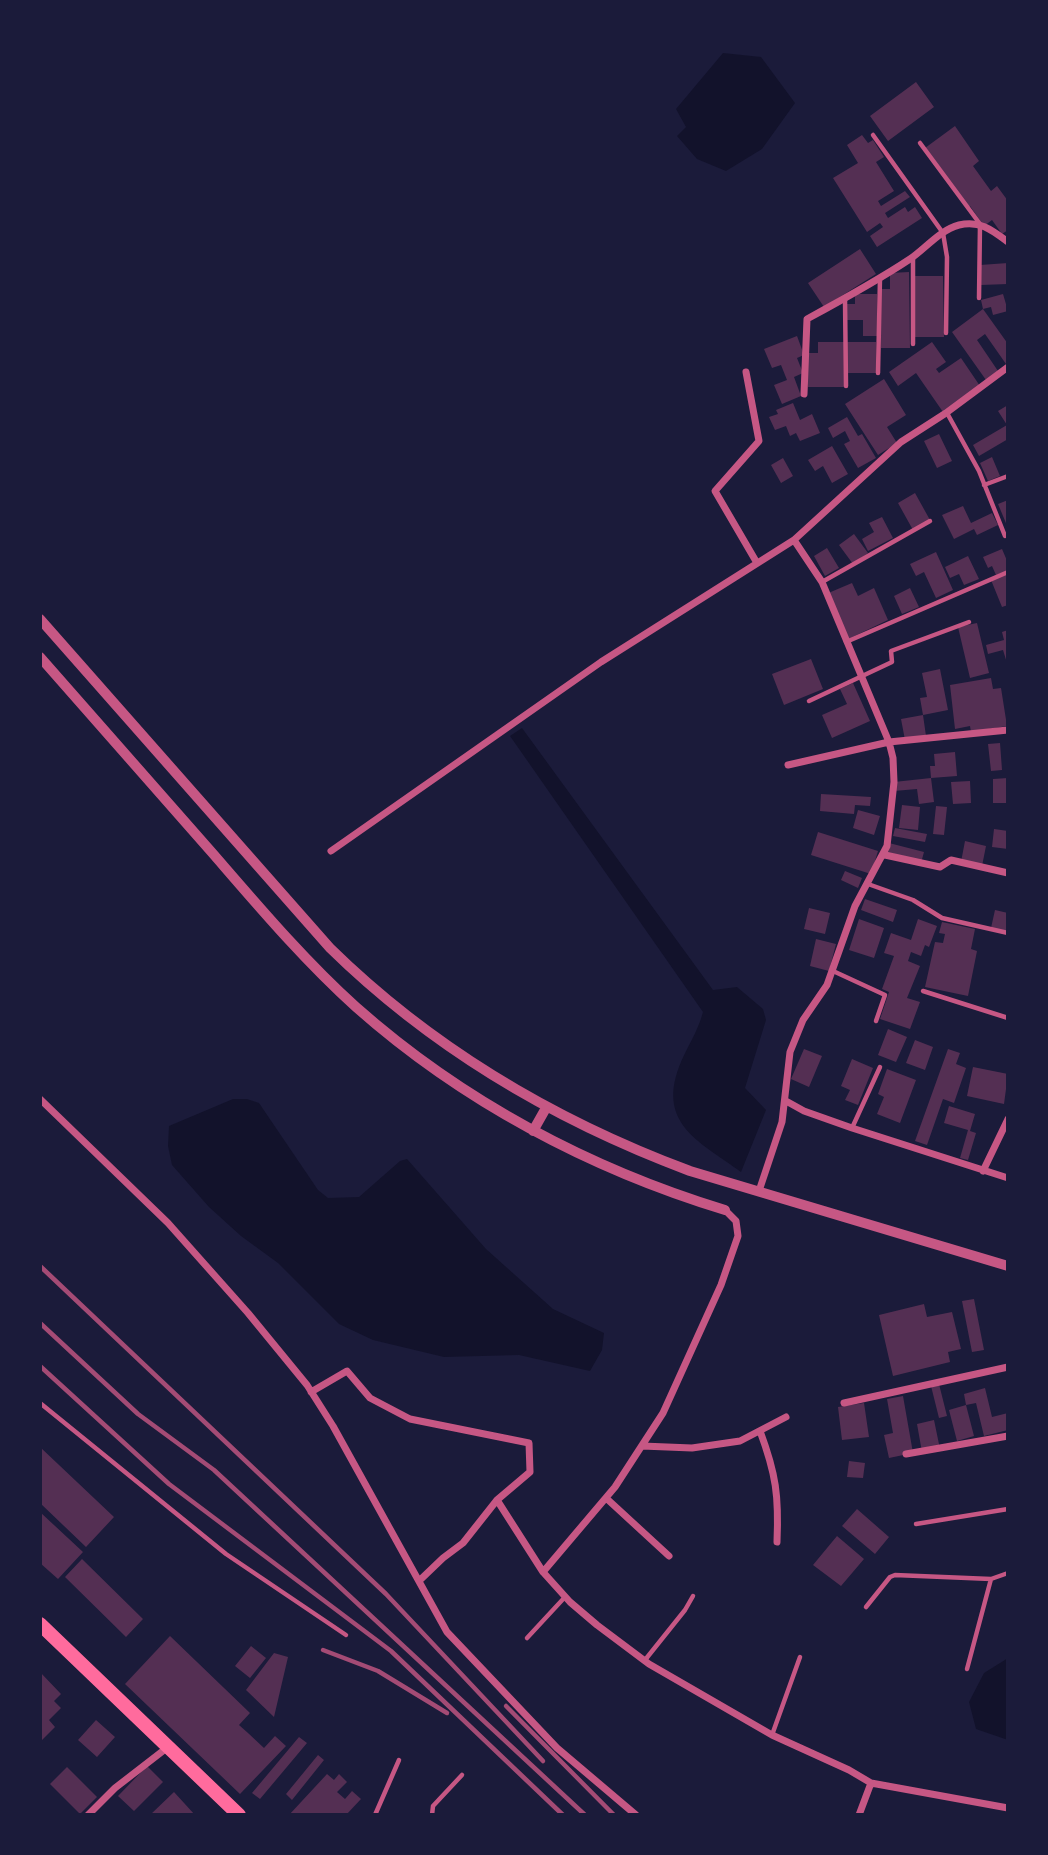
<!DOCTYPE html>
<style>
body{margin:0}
#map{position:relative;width:1048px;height:1855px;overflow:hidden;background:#1b1b3a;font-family:"Space Grotesk",sans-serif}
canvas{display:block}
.frame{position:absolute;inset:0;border:42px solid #1b1b3a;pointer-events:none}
</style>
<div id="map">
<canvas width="1048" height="1855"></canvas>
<div class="frame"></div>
</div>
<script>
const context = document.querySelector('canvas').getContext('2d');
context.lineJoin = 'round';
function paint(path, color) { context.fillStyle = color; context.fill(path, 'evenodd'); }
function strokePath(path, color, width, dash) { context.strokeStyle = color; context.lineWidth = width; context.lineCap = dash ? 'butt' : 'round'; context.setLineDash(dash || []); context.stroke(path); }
paint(new Path2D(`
 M723 53 761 57 795 103 762 149 726 171 697 159 677 136 686 127 676 109Z
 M522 728 713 990 737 987 763 1009 766 1020 745 1088 766 1110 741 1172C702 1143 657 1125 679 1067 686 1048 698 1032 703 1012L510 736Z
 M233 1099H247L259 1103 318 1190 328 1198 359 1197 400 1161 407 1159 486 1249 553 1309 604 1333 602 1350 590 1371 519 1355 444 1357 373 1340 339 1324 278 1263 241 1236 209 1207 172 1165 168 1146 169 1126Z
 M1008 1658V1740L976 1729 969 1702 984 1673Z`), '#12122b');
paint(new Path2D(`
 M916 82 934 107 888 141 870 116Z
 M955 126 979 161 973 166 991 191 997 186 1008 201V230L1002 234 992 220 984 226 970 206 967 208 925 148Z
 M862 135 868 143 873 140 884 157 876 162 894 191 878 201 881 206 905 191 910 197 885 213 888 218 905 207 908 212 915 207 922 218 877 247 870 236 883 227 880 223 867 232 833 178 858 163 847 145Z
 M860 249 876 274 824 307 808 283Z
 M1008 263V284L981 285 980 265Z
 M909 272 910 348H881L880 289H890V273Z
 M913 276H943L944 337H914Z
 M855 294H877V336H863V320H847V304H855Z
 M1003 294 1008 311 993 315 991 307 983 309 1008 344V362L1006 364 985 334 977 340 998 371 986 380 952 332 983 309 981 300Z
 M797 336 804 355 797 358 803 373 794 377 801 396 782 404 774 385 787 380 781 365 772 368 764 349Z
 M818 342H844V387H808V353H818Z
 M847 342H876V373H847Z
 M932 342 946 362 936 369 939 373 961 358 980 386 943 412 916 373 898 386 889 372Z
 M884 379 906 415 887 427 897 443 878 455 845 404Z
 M793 403 800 420 812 414 820 433 800 441 796 433 790 436 786 426 775 430 769 417 778 414 776 410Z
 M1008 405V439L979 456 973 445 1007 425 998 411Z
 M847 417 858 436 862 434 876 458 858 468 844 444 850 441 845 431 833 438 828 428Z
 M939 434 952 461 937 468 924 441Z
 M832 446 848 474 832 483 823 466 815 471 808 460Z
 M992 457 1000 476 988 481 980 463Z
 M783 458 793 476 781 483 771 465Z
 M915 493 930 520 913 530 898 503Z
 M1008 500V528L998 504Z
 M963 506 971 523 992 513 998 525 977 535 974 529 954 539 942 515Z
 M882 517 893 538 868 551 862 539 874 532 869 523Z
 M854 534 868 553 853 564 839 545Z
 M827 548 839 568 825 576 814 556Z
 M1002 549 1008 563V570L996 575 992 566 988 568 983 557Z
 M936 552 953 590 936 598 924 572 916 576 910 564Z
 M968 556 979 579 964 585 959 574 950 578 945 567Z
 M1008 574V605L1002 607 991 580Z
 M852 583 858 596 874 588 888 620 846 640 826 594Z
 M910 588 919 607 902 614 894 596Z
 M977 623 989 673 970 678 958 627Z
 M1008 630V663H1007L1003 650 988 654 986 645 1004 640 1002 632Z
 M811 659 823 689 784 705 772 674Z
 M940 669 948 710 923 715 926 736 905 740 901 719 923 715 920 698 927 697 922 673Z
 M991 678 993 689 1001 688 1007 726 971 732 970 726 955 729 950 685Z
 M853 683 870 721 832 738 822 715 847 704 840 689Z
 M1000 743 1002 770 991 771 988 744Z
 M955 752 957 776 931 778 930 766H935L934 754Z
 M931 778 934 802 919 804 917 789 894 791V782Z
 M1008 778V803H993V779Z
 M970 781 971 803 953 804 951 782Z
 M821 794 871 797 870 806 855 805 854 814 820 811Z
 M902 805 920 807 918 830 899 828Z
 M936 806 947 807 944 835 933 834Z
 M858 810 880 816 874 835 853 828Z
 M895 828 927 834 925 842 893 836Z
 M994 829 1008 831V849L992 847Z
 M818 832 878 851 871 874 811 855Z
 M965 841 986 846 982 866 961 862Z
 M889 843 924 852 921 863 887 853Z
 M845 871 862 878 858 888 841 880Z
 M865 899 897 910 893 922 861 910Z
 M809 908 830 913 825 934 804 929Z
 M995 910 1008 913V931L991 928Z
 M859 919 884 928 874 958 849 950Z
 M918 919 937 926 929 947 925 945 921 956 911 952 908 961 920 966 907 998 920 1002 910 1029 880 1019 889 992 882 989 894 956 884 953 891 933 911 940Z
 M942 922 975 929 971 949 977 951 968 996 925 987 935 942 943 943 945 934 939 933Z
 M816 939 836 944 829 971 810 966Z
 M888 1029 907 1037 896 1062 878 1055Z
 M915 1040 933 1047 925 1070 906 1063Z
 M804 1049 822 1056 809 1087 791 1079Z
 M948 1049 960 1053 956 1064 966 1068 954 1103 943 1099 927 1145 915 1141Z
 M852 1059 873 1068 858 1105 845 1100 850 1090 841 1086Z
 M973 1067 1008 1074 1004 1104 967 1096Z
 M887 1069 916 1080 900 1123 877 1114 884 1097 878 1094Z
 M949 1106 975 1114 970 1131 976 1133 968 1160 960 1158 968 1130 944 1123Z
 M974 1299 984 1350 972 1352 962 1301Z
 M924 1304 927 1317 952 1312 961 1349 948 1352 950 1362 893 1376 879 1315Z
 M939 1384 947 1416 939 1418 931 1386Z
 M985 1388 992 1417 1008 1413V1430L984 1436 976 1403 966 1405 964 1394Z
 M903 1396 913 1453 889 1458 884 1435 893 1433 887 1399Z
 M864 1403 869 1437 842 1440 838 1407Z
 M966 1405 974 1436 957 1441 949 1410Z
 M934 1420 940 1449 922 1452 917 1424Z
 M40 1447 114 1517 86 1547 40 1503Z
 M849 1461 865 1463 863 1478 847 1477Z
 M857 1509 889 1537 875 1554 842 1526Z
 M40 1512 83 1552 58 1579 40 1563Z
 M837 1536 864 1559 841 1586 813 1565Z
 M82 1559 143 1619 126 1637 65 1577Z
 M170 1636 250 1713 239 1725 248 1733 264 1748 275 1736 286 1746 240 1794 125 1684Z
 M251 1646 266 1658 250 1678 235 1666Z
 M274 1653 288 1657 274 1717 246 1690Z
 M40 1672 61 1694 54 1701 61 1708 49 1720 55 1727 40 1742Z
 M96 1720 115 1737 97 1757 78 1740Z
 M299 1737 307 1743 260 1799 252 1793Z
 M318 1755 324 1760 292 1800 286 1794Z
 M147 1766 163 1782 134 1811 118 1796Z
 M67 1767 97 1797 80 1814 50 1784Z
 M327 1774 334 1780 339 1774 347 1782 337 1792 345 1799 352 1791 361 1799 346 1815H289Z
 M174 1792 195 1815H150Z`), '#542f53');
strokePath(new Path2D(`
 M873 135 943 233 947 257 946 333
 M920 143 980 224 979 298
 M845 299 846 386
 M913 344V258
 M878 373 880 278
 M947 413 979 471 1005 536
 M984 485 1008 476
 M822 582 930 521
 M846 642 1008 572
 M809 701 892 662 891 651 969 622
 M868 884 913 900 942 918 1008 933
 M833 971 885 995 876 1021
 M923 991 1008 1018
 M852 1128 880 1067
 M40 1403 226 1554 346 1635
 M916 1524 1008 1509
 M866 1607 890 1577 895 1575 991 1579
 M527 1638 565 1597
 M645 1660 685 1610 693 1596
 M967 1669 991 1579 1008 1573
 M772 1735 800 1657
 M375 1815 399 1760
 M432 1815 433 1806 462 1775`), '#c65784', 4.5);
strokePath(new Path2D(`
 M746 372 759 441 715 491 757 563
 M804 394 807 319C842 300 877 281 910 259 926 248 940 230 959 225 980 220 992 230 1008 242
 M788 765 889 742 1008 730
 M331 851 601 662 794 540 901 442 946 413 1008 367
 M885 855 940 867 951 860 1008 873
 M40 1099 168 1223 248 1313 307 1385 333 1426 447 1632 557 1748 636 1815
 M786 1101 804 1111 852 1128 1008 1178
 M983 1171 1008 1119
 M759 1191 782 1122 790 1052 803 1020 827 985 855 906 887 846 894 782 893 758 889 742 822 582 794 540
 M311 1392 347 1371 370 1398 410 1419 529 1443 530 1472 497 1500 463 1543 443 1558 419 1581
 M844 1403 1008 1367
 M760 1431C776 1474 779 1496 777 1542
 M642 1446 692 1448 740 1441 786 1417
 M906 1454 1008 1436
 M606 1498 669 1556
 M497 1500 543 1572 570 1602 597 1625 649 1664 772 1735 849 1770 871 1783 1008 1808
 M543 1572 615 1487 663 1413 721 1285 738 1236 736 1221 725 1210
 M88 1815 115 1788 168 1747
 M859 1815 871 1783`), '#c65784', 7);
strokePath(new Path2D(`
 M40 619 330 948C433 1049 556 1121 690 1171L1008 1266
 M40 657C98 723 157 790 215 856 260 908 305 961 356 1007 462 1101 590 1169 725 1210
 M533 1131 546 1108`), '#c65784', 10);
strokePath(new Path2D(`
 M40 1624 239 1815`), '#ff6b9d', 14);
strokePath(new Path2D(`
 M40 1266 386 1594 543 1761
 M40 1323 138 1414 214 1470 585 1815
 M40 1366 169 1484 391 1651 563 1815
 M323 1650 378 1671 447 1713
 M506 1706 614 1815`), '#a44b75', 4.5);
</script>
